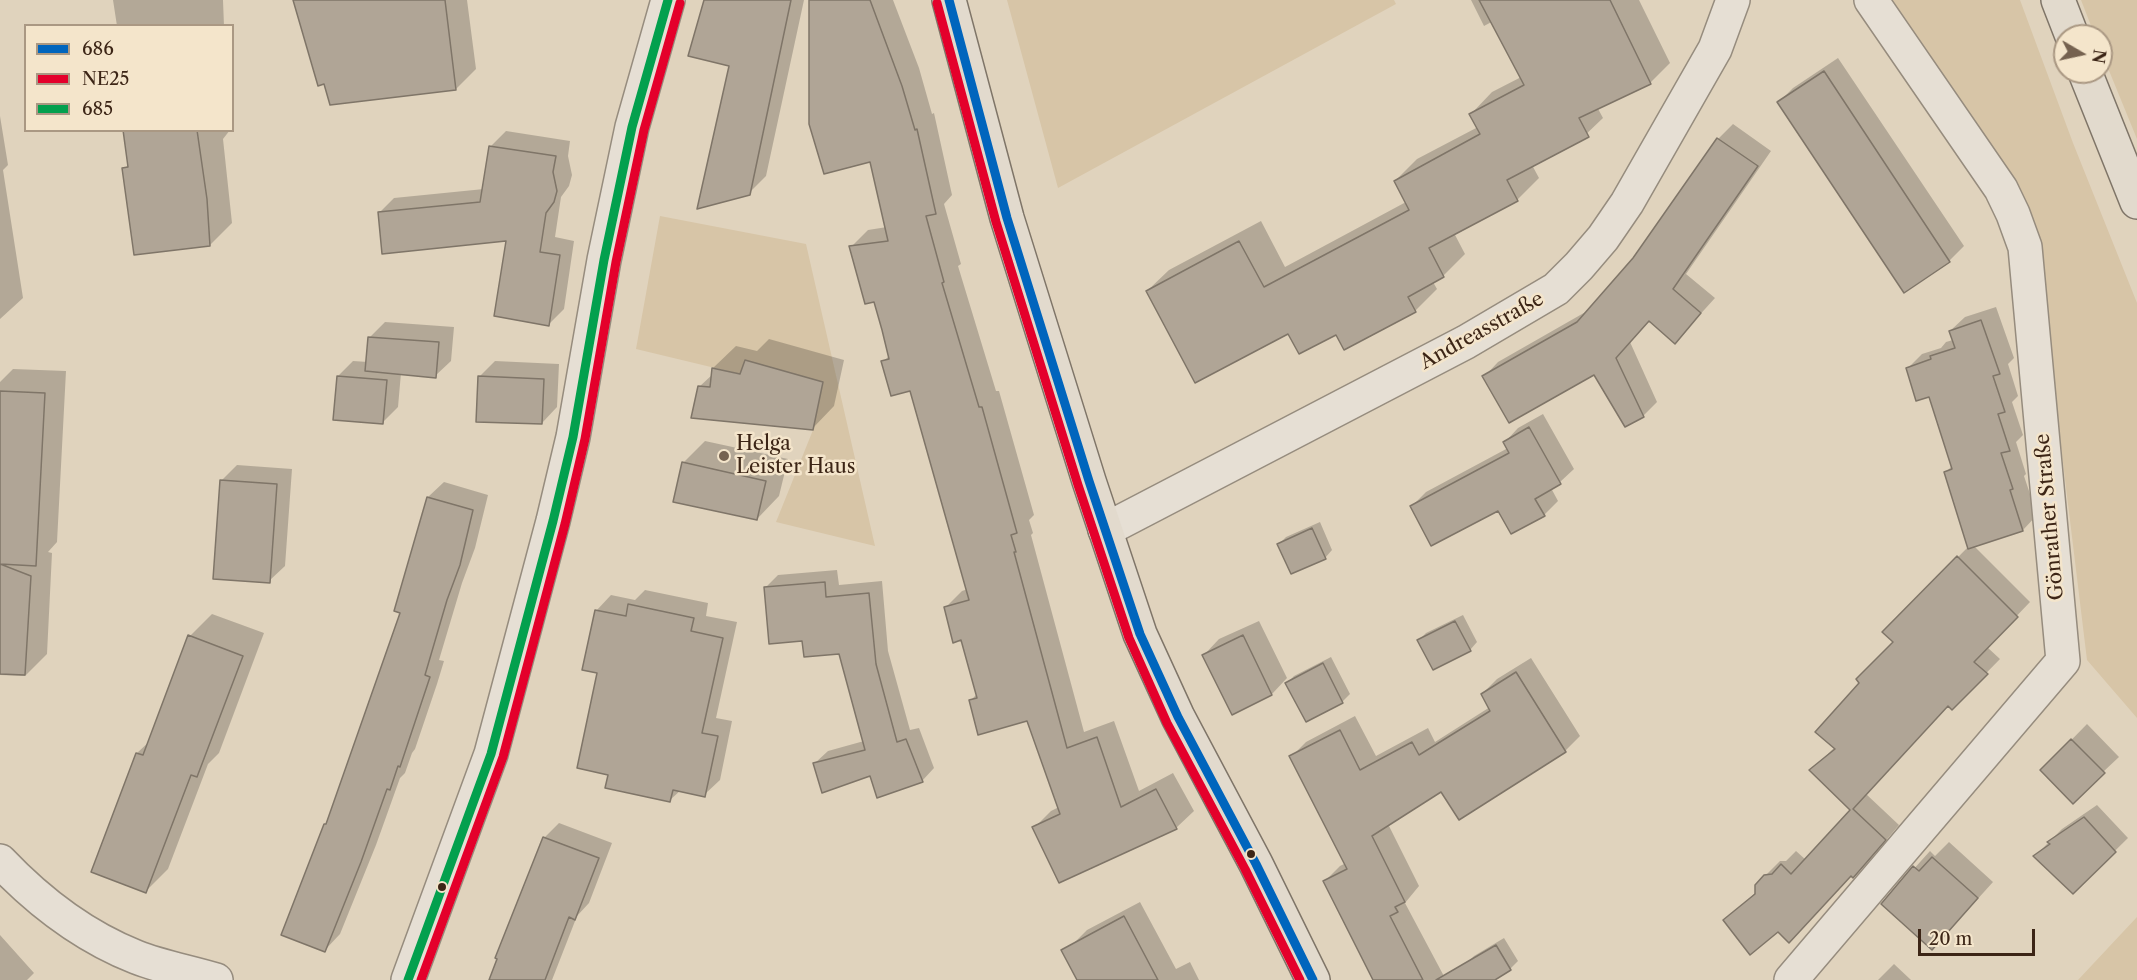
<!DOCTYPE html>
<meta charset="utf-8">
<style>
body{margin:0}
#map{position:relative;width:2137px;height:980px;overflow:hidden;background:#e0d3bd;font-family:"Libre Caslon Text",serif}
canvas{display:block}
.legend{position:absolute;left:24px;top:24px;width:210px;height:108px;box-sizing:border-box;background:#f4e5cb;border:2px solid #aa9883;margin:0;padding:8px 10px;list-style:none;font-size:18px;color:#3c2516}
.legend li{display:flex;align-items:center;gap:12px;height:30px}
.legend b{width:30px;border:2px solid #aa9883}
.north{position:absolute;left:2053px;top:24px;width:60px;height:60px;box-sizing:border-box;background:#f4e5cb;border:2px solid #aa9883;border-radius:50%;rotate:99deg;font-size:16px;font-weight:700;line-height:24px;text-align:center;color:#3c2516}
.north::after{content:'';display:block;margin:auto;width:21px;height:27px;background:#756250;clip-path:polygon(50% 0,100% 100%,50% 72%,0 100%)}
.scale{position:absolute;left:1918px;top:929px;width:117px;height:27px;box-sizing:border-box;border:3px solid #3c2516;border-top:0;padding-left:8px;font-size:18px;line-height:21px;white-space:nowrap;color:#3c2516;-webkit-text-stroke:4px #f4e5cb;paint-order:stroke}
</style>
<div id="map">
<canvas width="2137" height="980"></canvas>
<ul class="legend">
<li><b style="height:8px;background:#0065bd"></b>686</li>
<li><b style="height:8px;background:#e4002b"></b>NE25</li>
<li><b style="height:8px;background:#03a04e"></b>685</li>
</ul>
<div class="north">N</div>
<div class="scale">20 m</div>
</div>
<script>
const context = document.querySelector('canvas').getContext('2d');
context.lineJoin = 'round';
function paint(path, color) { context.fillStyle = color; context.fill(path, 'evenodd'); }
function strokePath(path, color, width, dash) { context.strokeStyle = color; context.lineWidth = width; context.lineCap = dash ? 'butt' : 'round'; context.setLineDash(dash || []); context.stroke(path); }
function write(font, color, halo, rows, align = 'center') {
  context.font = font + ' "Libre Caslon Text",serif'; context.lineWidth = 5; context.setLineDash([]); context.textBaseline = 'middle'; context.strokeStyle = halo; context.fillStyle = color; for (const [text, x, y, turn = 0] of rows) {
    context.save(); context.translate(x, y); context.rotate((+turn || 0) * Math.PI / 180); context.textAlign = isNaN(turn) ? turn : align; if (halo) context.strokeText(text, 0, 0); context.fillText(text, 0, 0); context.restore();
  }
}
paint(new Path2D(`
 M1007 0H1394L1396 4 1058 188Z
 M1891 0H2020L2073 143 2137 303V718L2087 660 2036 241Z
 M2081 0H2137V139L2101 51V36H2095Z
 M660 216 806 244 875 546 776 522 813 430 823 382 740 374 636 349Z
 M2137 917V980H2078Z`), '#d7c5a7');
paint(new Path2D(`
 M113 0H223L224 26H117Z
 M375 0H467L476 69 456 89Z
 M705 0H804L766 176 749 193 731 65Z
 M811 0H893L919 68 932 114 934 113 952 195 944 204 961 264 958 266 996 391H999L1034 515 1029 520 1033 533 1031 535 1084 732 1114 721 1139 791 1173 773 1194 811 1176 828 1060 881 1034 828 1051 811 1059 807 1028 719 970 701 977 694 962 638 945 608 962 591 968 589 911 389 883 362 890 355 875 300 851 247 868 230 887 227 871 160Z
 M1471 0H1518L1512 11 1484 26Z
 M1572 0H1639L1670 63 1650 83Z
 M1568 53 1603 118 1581 139 1532 165 1539 178 1517 200 1454 233 1465 254 1443 276 1433 282 1437 289 1415 311 1345 348 1337 333 1289 332 1147 291 1169 270 1261 221 1285 267 1406 202 1395 181 1417 159 1478 127 1471 114 1492 92Z
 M1838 58 1964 246 1949 261 1904 291 1779 102 1793 88Z
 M0 116 8 165 3 170 23 298 0 319Z
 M1733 124 1771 151 1686 274 1715 298 1675 342 1650 320 1630 342 1657 402 1643 416 1594 373 1484 377 1498 362 1589 310 1634 259 1718 139Z
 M124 130H230L223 139 232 223 210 245 124 169 129 164Z
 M506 131 570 141 568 156 572 175 569 186 561 197 555 237 574 241 564 309 549 324 508 239 379 213 394 198 484 189 491 146Z
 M1996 307 2014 358 2008 364 2018 396 2012 402 2023 435 2016 442 2026 474 2024 476 2037 515 2023 530 1974 546 2030 602 1987 647 2000 659 1952 708 1949 704 1866 794 1899 825 1867 863 1853 876 1851 875 1778 930 1725 921 1756 892V885L1780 861H1786L1796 851 1806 860 1852 810 1811 770 1835 747 1895 642 1884 632 1969 546 1946 472 1952 466 1930 395 1908 368 1922 354 1941 348 1946 342 1953 340 1950 331 1965 317Z
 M385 322 454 327 451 361 435 376 401 373 398 407 383 422 338 376 353 361 368 362 370 337Z
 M769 339 844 360 834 406 812 429 699 387 713 374V368L736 346 757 351Z
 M495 361 559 364 557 407 542 423 479 377Z
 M13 369 66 371 57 542 48 552 52 553 47 654 25 676 0 675V382Z
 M1543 414 1574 469 1560 482 1551 488 1558 501 1544 515 1498 509 1412 506 1426 492 1508 448 1505 442 1518 428Z
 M705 441 788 459 779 496 757 519 683 463Z
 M237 465 292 469 285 566 269 581 221 481Z
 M444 482 488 495 475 548 462 583 439 660 444 661 437 684 415 749 412 753 405 773 400 778 376 845 340 934 325 950 328 822 402 612 396 610 428 497Z
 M1320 522 1332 550 1325 558 1279 544 1286 537Z
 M837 570 839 585 882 581 888 651 910 730 919 728 934 768 922 781 871 775 815 763 828 751 864 741 840 652 804 639 765 588 778 575Z
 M645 590 708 603 706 616 737 622 716 718 732 721 720 780 704 795 681 790 670 800 610 774 599 672 596 611 611 595 635 600Z
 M212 614 264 633 219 753 208 764 168 869 146 891 137 753 151 740 190 636Z
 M1463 615 1477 642 1470 650 1419 640 1426 633Z
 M1259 621 1287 678 1272 694 1233 713 1204 655 1219 639Z
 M1331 657 1350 694 1342 702 1287 683 1294 676Z
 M1531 658 1580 736 1565 751 1460 818 1442 790 1388 824 1419 886 1405 903 1446 980H1375L1325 881 1340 866 1346 863 1291 757 1306 742 1355 716 1376 756 1428 728 1435 742 1490 707 1482 694 1497 679Z
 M2087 724 2119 757 2103 772 2042 770Z
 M2097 805 2128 838 2073 892 2035 856 2062 829Z
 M559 823 612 843 589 903 577 916 552 980H489L545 837Z
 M1949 842 1993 882 1947 933 1883 903 1930 851 1935 856Z
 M1140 902 1176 969 1190 962 1199 980H1091L1072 945 1087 930Z
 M0 935 34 973 27 980H0Z
 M1504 938 1518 961 1510 969 1492 980H1476L1466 964 1474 956Z
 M1894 964 1911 980H1878Z`), '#0003');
const building = new Path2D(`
 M293 0H445L456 90 330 105 324 84 318 86Z
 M704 0H791L750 195 697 209 729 66 688 56Z
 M809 0H870L902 86 915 130 917 129 936 214 926 216 944 282 942 283 979 407H982L1017 533 1011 535 1016 552H1014L1067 748 1097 737 1121 807 1156 789 1177 829 1059 883 1032 827 1060 814 1027 721 978 735 969 700 977 698 961 640 953 643 944 607 969 600 910 391 891 396 881 361 889 359 882 330 874 302 865 304 849 246 888 241 870 162 824 174 809 124Z
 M1479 0H1610L1651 84 1579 118 1589 137 1507 180 1518 201 1429 248 1444 277 1408 297 1416 312 1344 350 1336 335 1299 354 1288 334 1195 383 1146 291 1239 241 1264 287 1409 210 1394 181 1480 134 1469 114 1524 85Z
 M1824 71 1950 262 1904 293 1777 102Z
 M123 130H197L207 199 210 246 134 255 122 168 128 167Z
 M1717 138 1758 166 1673 289 1701 313 1675 344 1649 321 1616 358 1644 417 1625 427 1594 375 1509 423 1482 376 1577 322 1633 258Z
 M489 146 556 156 553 172 557 191 554 202 546 213 540 252 560 255 549 326 494 316 506 241 382 254 378 212 480 202Z
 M1981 320 2000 374 1993 376 2005 412 1998 414 2010 451 2001 453 2013 489 2010 490 2023 531 1968 549 1944 472 1952 469 1929 397 1916 401 1906 368 1931 359 1930 356 1955 348 1949 331Z
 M368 337 439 342 436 378 365 371Z
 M745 360 823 382 813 430 691 418 698 386 710 387 712 368 740 374Z
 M337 376 387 380 383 424 333 420Z
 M478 376 544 379 542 424 476 422Z
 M0 391 45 393 36 566 0 564Z
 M1529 427 1561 484 1535 499 1545 516 1511 534 1498 511 1431 546 1410 506 1509 453 1503 442Z
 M682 462 766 481 757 520 673 502Z
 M220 480 277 484 270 583 213 579Z
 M427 497 473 510 460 565 447 600 425 675 430 677 400 767 398 766 390 790 387 789 361 862 325 952 281 935 324 824H326L400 613 394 611Z
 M1312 528 1326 559 1291 574 1277 544Z
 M1957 556 2018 617 1974 662 1988 674 1952 710 1948 706 1853 809 1886 840 1853 878 1851 876 1789 943 1778 932 1750 955 1723 920 1755 894V885L1764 875 1772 874 1781 864 1791 874 1850 810 1809 770 1835 749 1815 732 1859 683 1856 679 1893 642 1882 632Z
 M0 564 31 576 25 675 0 674Z
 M825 582 826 597 869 593 876 664 897 742 906 739 923 782 877 798 870 776 822 793 813 763 865 750 839 654 804 657 802 641 769 644 764 587Z
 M628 604 694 618 691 631 723 638 702 733 718 736 705 797 673 790 670 802 605 788 608 775 577 768 597 673 582 670 595 610 626 616Z
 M1455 621 1471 651 1433 670 1417 640Z
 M188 635 243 656 197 777 191 775 146 893 91 872 136 753 143 755Z
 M1243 635 1272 695 1232 715 1202 655Z
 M1323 663 1343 703 1306 722 1285 683Z
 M1516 672 1566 752 1459 820 1441 792 1372 836 1405 902 1395 907 1398 912 1390 916 1423 980H1373L1323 881 1347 869 1289 756 1340 730 1360 770 1412 742 1419 755 1490 711 1481 694Z
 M2071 739 2105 773 2073 804 2040 770Z
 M2084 817 2116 852 2073 894 2033 856 2050 844 2047 842Z
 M543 837 599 858 575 920 569 917 545 980H489L497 959 495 958Z
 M1932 857 1978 898 1932 950 1881 904 1913 866 1919 871Z
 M1124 916 1158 980H1077L1061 950Z
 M1496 945 1511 970 1495 980H1436Z`);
paint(building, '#b0a596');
strokePath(building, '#7f7568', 1.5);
const minor = new Path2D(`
 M1105 530 1466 342 1556 289 1579 266 1603 238 1627 203 1715 49 1733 0
 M0 861C38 901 83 936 136 957 161 967 190 972 216 980
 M408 980 491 754 553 521 573 437 604 260 632 127 668 0
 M1791 980 2063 661 2025 247 2013 214 2001 189 1871 0`);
const major = new Path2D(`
 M949 0 1007 218 1089 481 1140 634 1178 717 1256 864 1313 980`);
const highway = new Path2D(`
 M2058 0 2072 36
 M2085 72 2137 202`);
strokePath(minor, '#968c7e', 36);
strokePath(major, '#7f7568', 36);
strokePath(highway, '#7f7568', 36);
strokePath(minor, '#e6dfd4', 33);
strokePath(major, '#e2dacd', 33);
strokePath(highway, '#e2dacd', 33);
strokePath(new Path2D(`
 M949 0 1007 218 1089 481 1140 634 1178 717 1256 864 1313 980`), '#0065bd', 9);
strokePath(new Path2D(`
 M937 3 996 222 1078 485 1129 638 1167 723 1245 869 1300 980
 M421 980 503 757 565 524 585 439 616 262 644 130 680 3`), '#e4002b', 9);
strokePath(new Path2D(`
 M408 980 491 754 553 521 573 437 604 260 632 127 668 0`), '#03a04e', 9);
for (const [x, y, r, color] of [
 [724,456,6,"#756250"],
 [1251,854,5,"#3c2516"],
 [442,887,5,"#3c2516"]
]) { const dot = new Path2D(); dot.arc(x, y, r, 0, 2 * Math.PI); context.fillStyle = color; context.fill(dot); strokePath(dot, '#f4e5cb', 2); }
write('20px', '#3c2516', '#f4e5cb', [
 ["Andreasstraße",1482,331,-29],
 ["Gönrather Straße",2050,517,-95]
]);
write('20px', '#3c2516', '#f4e5cb', [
 ["Helga",736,444],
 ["Leister Haus",736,467]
], 'left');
</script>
